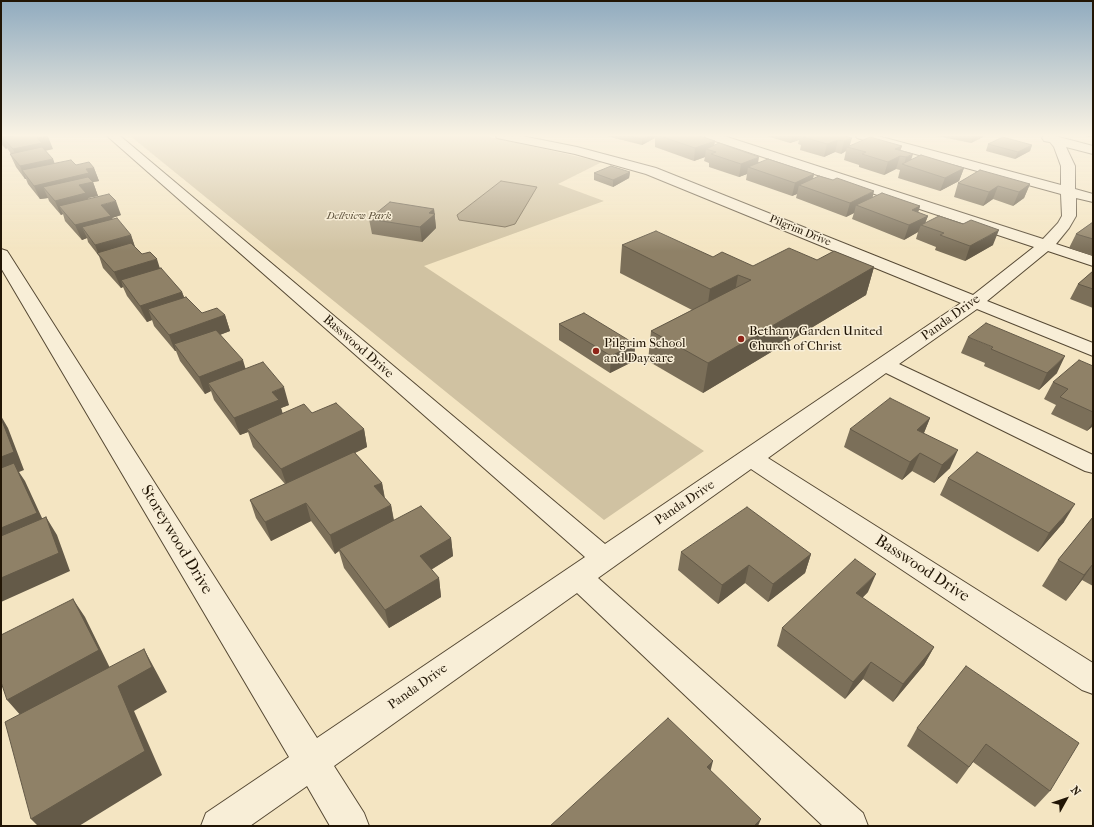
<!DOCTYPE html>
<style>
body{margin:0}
#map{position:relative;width:1094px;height:827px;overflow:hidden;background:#f4e5c2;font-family:"IM FELL French Canon",serif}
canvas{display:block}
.frame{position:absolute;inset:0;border:2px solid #211505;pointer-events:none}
.north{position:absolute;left:1046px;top:779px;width:40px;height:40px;-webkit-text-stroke:3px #f8eed7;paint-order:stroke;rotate:50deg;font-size:11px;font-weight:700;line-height:16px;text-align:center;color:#211505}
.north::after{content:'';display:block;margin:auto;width:14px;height:18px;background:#211505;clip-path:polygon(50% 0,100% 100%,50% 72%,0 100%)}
</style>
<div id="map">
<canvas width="1094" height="827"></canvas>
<div class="frame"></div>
<div class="north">N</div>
</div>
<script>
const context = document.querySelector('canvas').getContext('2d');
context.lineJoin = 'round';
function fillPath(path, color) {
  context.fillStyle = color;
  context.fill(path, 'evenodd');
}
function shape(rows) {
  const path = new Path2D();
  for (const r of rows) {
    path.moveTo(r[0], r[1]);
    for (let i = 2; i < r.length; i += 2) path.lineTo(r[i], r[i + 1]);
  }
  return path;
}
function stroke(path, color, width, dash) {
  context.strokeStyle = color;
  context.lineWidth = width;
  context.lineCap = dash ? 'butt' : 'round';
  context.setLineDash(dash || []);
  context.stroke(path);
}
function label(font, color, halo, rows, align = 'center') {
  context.font = font + ' "IM FELL French Canon",serif';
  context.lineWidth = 3;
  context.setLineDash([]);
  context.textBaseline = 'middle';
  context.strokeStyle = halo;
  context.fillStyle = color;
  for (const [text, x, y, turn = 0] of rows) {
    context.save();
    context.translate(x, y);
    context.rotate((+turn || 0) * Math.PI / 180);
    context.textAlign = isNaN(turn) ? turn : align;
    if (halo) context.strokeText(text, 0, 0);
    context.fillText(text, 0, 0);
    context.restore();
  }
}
fillPath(shape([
 [129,135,482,135,602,162,558,184,604,201,424,266,704,451,604,520]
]), '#d0c2a2');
const water = shape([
 [501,181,537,187,515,224,505,227,459,220,457,215,501,181]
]);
fillPath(water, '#ac9e82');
stroke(water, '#746750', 1);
const minor = shape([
 [106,135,119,135,605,544,961,303,646,174,575,154,497,138,495,135,517,135,577,147,656,168,973,295,1034,247,706,138,704,135,721,135,1043,239,1058,223,1062,216,1061,194,857,138,855,135,874,135,1061,185,1061,166,1054,147,1050,142,1044,141,1042,138,1044,135,1057,135,1059,137,1093,146,1093,154,1066,147,1075,166,1075,189,1093,194,1093,202,1076,198,1076,216,1069,228,1056,244,1093,256,1093,266,1048,251,987,301,1093,343,1093,356,977,309,899,364,1093,455,1093,473,1085,471,886,373,768,458,1093,663,1093,694,1082,690,751,469,598,578,863,813,868,826,823,826,577,593,334,766,364,813,369,826,330,826,307,786,250,826,201,826,206,813,289,757,1,268,1,249,7,251,9,254,317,738,585,557,106,135]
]);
stroke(minor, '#564934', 2);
fillPath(minor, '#f8eed7');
fillPath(shape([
 [1,135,53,149,45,150,53,159,54,163,94,168,99,181,93,182,98,196,88,198,89,199,121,215,112,218,113,219,131,235,135,247,142,254,160,268,182,292,184,297,202,313,225,315,230,331,220,335,245,369,289,405,281,408,282,413,312,413,364,429,367,447,355,453,382,483,385,498,391,505,394,520,451,538,453,556,431,570,439,578,441,597,389,628,344,568,339,551,335,554,311,521,271,541,256,518,250,500,285,484,253,447,248,432,240,435,214,400,211,391,205,394,180,361,176,351,175,351,154,326,152,320,147,322,127,296,123,287,121,288,103,268,99,256,88,242,87,238,82,240,65,221,63,214,61,215,49,201,48,198,40,199,28,184,26,179,25,179,16,167,10,154,11,154,7,148,6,149,1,144],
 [606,135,697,135,715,141,714,145,758,162,814,174,813,178,873,197,920,206,918,212,928,216,925,223,993,245,965,261,935,250,936,247,916,239,918,232,904,240,852,219,854,213,846,217,796,198,797,194,792,196,746,180,747,174,739,177,709,167,709,163,704,161,705,157,694,161,655,147,655,138,642,145,606,136],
 [763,135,842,135,850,146,902,146,900,151,911,160,964,168,959,181,940,191,898,178,900,170,896,169,884,175,859,167,859,165,844,160,846,151,841,154,835,152,824,157,800,150,801,145,798,144,799,140,790,143],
 [932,135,984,135,983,137,971,143],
 [1081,135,1093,135,1093,138],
 [988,144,1032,145,1030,151,1015,159,986,151],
 [630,172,629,178,613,187,594,180,594,173],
 [958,183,1030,184,1024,198,1013,206,993,199,983,206,954,197],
 [434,209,436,228,422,242,372,234,369,219],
 [1093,222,1093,256,1069,248,1076,234],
 [622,245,713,257,753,266,817,260,874,267,866,295,703,393,648,361,651,331,692,310,620,273],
 [1093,271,1093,308,1070,299,1078,284],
 [559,324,635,344,634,361,610,373,559,340],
 [968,337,1057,373,1039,390,984,366,985,363,961,353],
 [1093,366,1093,426,1087,431,1051,414,1056,405,1044,399,1053,382],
 [930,418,924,433,950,468,934,483,912,471,902,480,844,447,850,429],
 [948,478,1064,522,1038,552,940,495],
 [1093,517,1093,586,1082,580,1066,601,1042,586,1058,560],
 [681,552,811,554,805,573,768,602,745,583,718,604,678,570],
 [868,592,862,598,934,647,924,665,893,702,863,679,845,699,777,646,782,628],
 [966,666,1050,791,1035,807,973,762,957,784,907,746,917,728]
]), '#7b6f59');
fillPath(shape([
 [8,135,42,135,30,137,3,138,7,148,6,149,1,139,1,136],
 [651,135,656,135,655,138,642,145,642,139],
 [797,135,800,135,799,140,790,143,792,137],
 [974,135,984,135,983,137,971,143],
 [48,136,53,149,45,151,19,162,13,149,37,138],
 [852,138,849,148,847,147,846,151,841,154,844,141],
 [838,140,835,152,824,157,827,144],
 [715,141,713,151,706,149,705,157,694,161,695,148],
 [1032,145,1030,151,1015,159,1018,152],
 [902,146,898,156,900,156,896,169,884,175,888,162,895,149],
 [913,154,909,167,904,165,906,157],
 [759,157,757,170,748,167,747,174,739,177,741,164],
 [53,159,58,172,22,170,26,179,25,179,20,166],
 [94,168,99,181,93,182,98,196,88,198,92,207,59,206,63,214,61,215,55,201,43,187,48,198,40,199,34,186,86,169],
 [964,168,959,181,940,191,945,178],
 [630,172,629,178,613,187,613,180],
 [814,174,811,187,799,185,797,194,792,196,795,183],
 [1030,184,1024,198,1013,206,1019,192],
 [998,186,993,199,983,206,989,192],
 [874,191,871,205,856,205,854,213,846,217,850,203],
 [116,201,121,215,112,218,117,230,82,227,87,238,82,240,75,225,101,205],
 [920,206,916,220,912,210],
 [434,209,436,228,422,242,420,227,429,213],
 [928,216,924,226,921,225,918,232,904,240,909,225],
 [999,230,993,245,965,261,970,246],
 [131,235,136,250,99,255,95,245],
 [157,259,162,275,121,280,123,287,121,288,114,272],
 [874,267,866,295,703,393,708,363],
 [738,275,733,303,706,317,710,289],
 [182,292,188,308,148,309,152,320,147,322,140,306],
 [225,315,230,331,178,350,174,344,176,351,175,351,169,335],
 [635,344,634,361,610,373,611,356],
 [1065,356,1057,373,1039,390,1047,373],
 [243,360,248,377,208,383,211,391,205,394,199,377],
 [284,387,289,405,281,408,284,417,247,429,248,432,240,435,234,418,272,392],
 [1,416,8,428,24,470,19,472,25,481,48,531,1,552],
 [930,418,923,435,917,430],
 [1093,422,1093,426,1087,431],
 [364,429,367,447,287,486,281,469],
 [958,450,950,468,934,483,942,465],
 [920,453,912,471,902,480,910,462],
 [382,483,385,501,374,486],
 [306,503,311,521,271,541,265,522],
 [1075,504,1064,522,1038,552,1049,533],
 [391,505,394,523,339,549,339,551,335,554,330,535],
 [46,517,57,535,70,571,1,602,1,578],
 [451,538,453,556,422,575,420,556],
 [811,554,805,573,768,602,773,584],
 [1093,564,1082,580,1066,601,1084,575],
 [749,565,745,583,718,604,722,585],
 [876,574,868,592,848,612,856,593],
 [439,578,441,597,389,628,385,610],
 [73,599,85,617,110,668,22,717,7,700],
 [934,647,924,665,893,702,903,684],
 [144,649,158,675,167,692,134,711,162,775,79,826,38,826,31,819,118,686],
 [871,662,863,679,845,699,853,682],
 [713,761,707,785,707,767],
 [761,819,758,826,754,826]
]), '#645a48');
const building = shape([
 [19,135,47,135,48,136,37,138,42,143,13,149,3,138,19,135],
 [625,135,651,135,642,139,625,135],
 [657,135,697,135,715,141,695,148,657,135],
 [784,135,797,135,792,137,784,135],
 [809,135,842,135,852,138,844,141,838,140,827,144,803,137,809,135],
 [870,137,902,146,895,149,913,154,906,157,900,156,888,162,862,154,866,152,847,147,870,137],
 [1003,137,1032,145,1018,152,988,144,1003,137],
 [719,143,759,157,741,164,711,154,716,152,706,149,719,143],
 [42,147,53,159,20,166,10,154,42,147],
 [921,155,964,168,945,178,902,164,921,155],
 [768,159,814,174,795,183,748,167,768,159],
 [71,160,76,165,89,162,94,168,86,169,89,173,34,186,22,170,71,160],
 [611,166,630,172,613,180,594,173,611,166],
 [980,170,1030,184,1019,192,998,186,989,192,958,183,980,170],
 [819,176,833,180,837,178,874,191,850,203,799,185,819,176],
 [88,177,93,182,79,185,86,193,55,201,43,187,88,177],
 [882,193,920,206,912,210,928,216,909,225,856,205,882,193],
 [109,194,116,201,101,205,111,216,75,225,59,206,109,194],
 [390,202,434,209,429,213,435,214,420,227,369,219,390,202],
 [939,216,963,224,971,220,999,230,970,246,940,235,944,233,921,225,939,216],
 [117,218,131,235,95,245,82,227,117,218],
 [1093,222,1093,239,1076,234,1093,222],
 [656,231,713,257,722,252,753,266,789,248,817,260,834,251,874,267,708,363,651,331,751,280,738,275,710,289,622,245,656,231],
 [131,243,142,254,150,252,157,259,114,272,97,253,131,243],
 [161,268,182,292,140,306,121,280,161,268],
 [1093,271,1093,289,1078,284,1093,271],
 [186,297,202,313,217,308,225,315,169,335,148,309,186,297],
 [584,313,635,344,611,356,559,324,584,313],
 [986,323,1065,356,1047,373,991,349,993,347,968,337,986,323],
 [216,330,243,360,199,377,174,344,216,330],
 [1079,360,1093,366,1093,412,1060,397,1068,389,1053,382,1079,360],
 [263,362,284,387,272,392,279,400,234,418,208,383,263,362],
 [890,398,930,418,917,430,958,450,942,465,920,453,910,462,850,429,890,398],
 [336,403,364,429,281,469,247,429,304,404,312,413,336,403],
 [1,418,14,452,1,457,1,418],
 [354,452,382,483,374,486,391,505,330,535,306,503,265,522,250,500,354,452],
 [977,452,1075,504,1049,533,948,478,977,452],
 [14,463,37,513,1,528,1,468,14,463],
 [421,506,451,538,420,556,439,578,385,610,339,549,421,506],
 [747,507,811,554,773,584,749,565,722,585,681,552,747,507],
 [46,517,59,553,1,578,1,536,46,517],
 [1093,517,1093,564,1084,575,1058,560,1093,517],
 [855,559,876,574,856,593,934,647,903,684,871,662,853,682,782,628,855,559],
 [73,599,99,650,7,700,1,682,1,635,73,599],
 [144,649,152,667,118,686,145,751,31,819,5,722,144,649],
 [966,666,1079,743,1050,791,986,744,969,767,917,728,966,666],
 [668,718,713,761,707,767,761,819,754,826,550,826,668,718]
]);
fillPath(building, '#8f8167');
stroke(building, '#645a48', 1);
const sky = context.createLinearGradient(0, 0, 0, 251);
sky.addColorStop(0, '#90abbf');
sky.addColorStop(0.54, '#faf3e4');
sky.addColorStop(1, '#faf3e400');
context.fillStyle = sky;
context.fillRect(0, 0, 1094, 251);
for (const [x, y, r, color] of [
 [741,339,4,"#8f2418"],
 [596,351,4,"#8f2418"]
]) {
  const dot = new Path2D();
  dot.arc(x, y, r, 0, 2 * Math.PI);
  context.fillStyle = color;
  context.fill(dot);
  stroke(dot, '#f8eed7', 1.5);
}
label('italic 11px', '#5e523c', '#f8eed7', [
 ["Dellview Park",359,216]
]);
label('11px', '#211505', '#f8eed7', [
 ["Pilgrim Drive",800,231,22]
]);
label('13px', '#211505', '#f8eed7', [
 ["Panda Drive",951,318,-36],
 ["Basswood Drive",358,347,41],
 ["Panda Drive",685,503,-34],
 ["Panda Drive",418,687,-35]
]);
label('13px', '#211505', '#f8eed7', [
 ["Bethany Garden United",749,332],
 ["Church of Christ",749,347],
 ["Pilgrim School",604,344],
 ["and Daycare",604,359]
], 'left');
label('16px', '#211505', '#f8eed7', [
 ["Storeywood Drive",176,540,59],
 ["Basswood Drive",922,569,33]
]);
</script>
